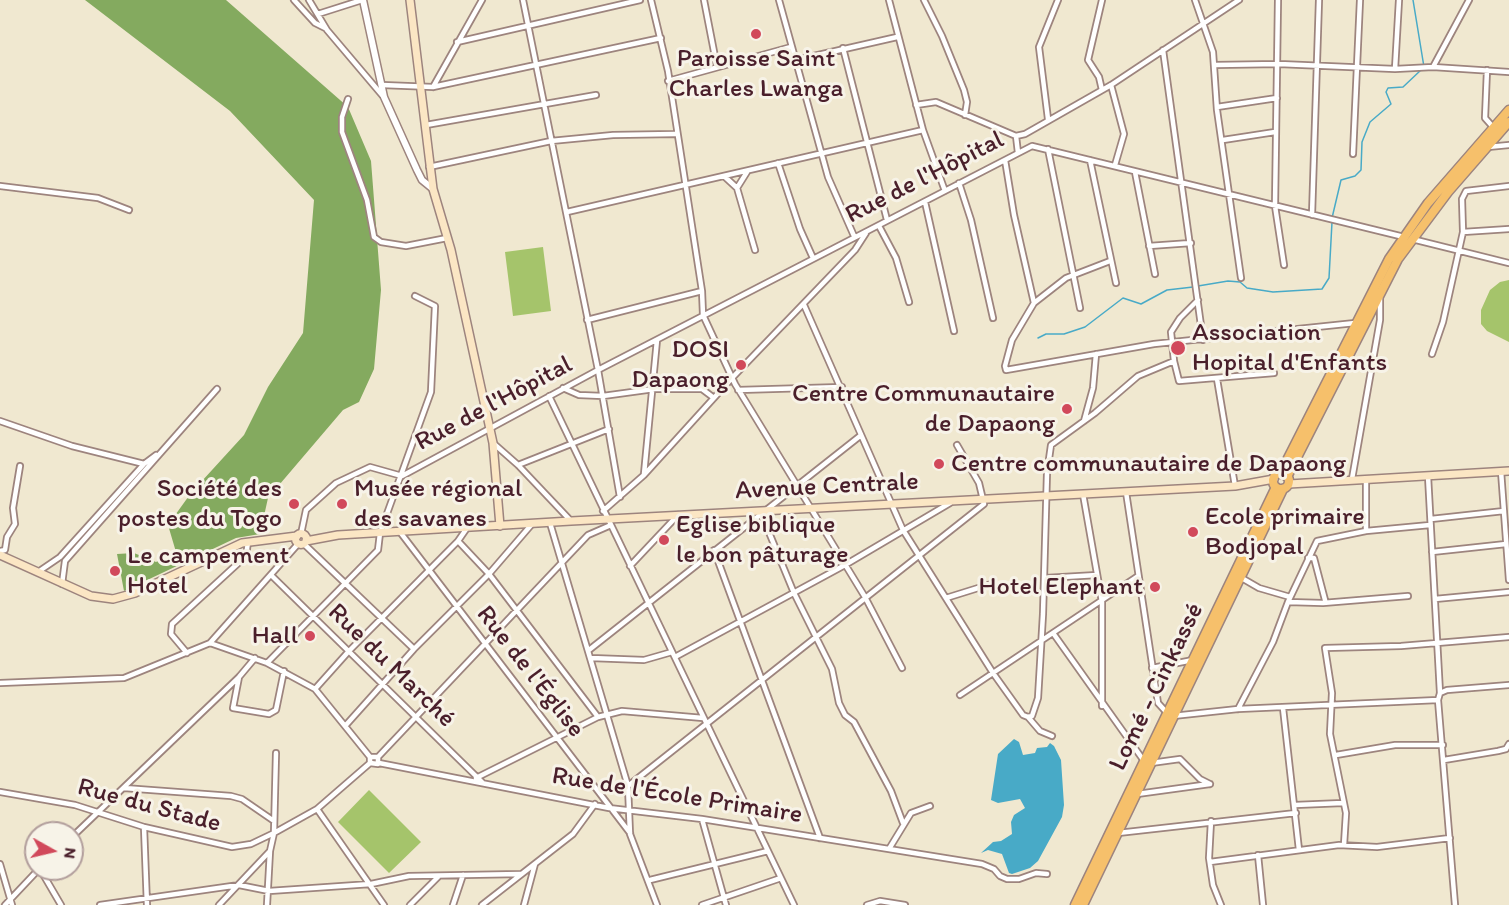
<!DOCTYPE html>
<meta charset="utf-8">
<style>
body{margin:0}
#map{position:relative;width:1509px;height:905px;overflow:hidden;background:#f0e8d0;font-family:Itim,sans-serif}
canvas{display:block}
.north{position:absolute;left:24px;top:821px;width:60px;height:60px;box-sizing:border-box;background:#f7f3e8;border:2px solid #b29e9c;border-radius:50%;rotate:98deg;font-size:16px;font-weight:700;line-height:24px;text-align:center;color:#4a1f2b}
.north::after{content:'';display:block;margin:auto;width:21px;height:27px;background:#d1495b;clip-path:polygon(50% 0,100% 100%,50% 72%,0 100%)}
</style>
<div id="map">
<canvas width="1509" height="905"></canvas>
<div class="north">N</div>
</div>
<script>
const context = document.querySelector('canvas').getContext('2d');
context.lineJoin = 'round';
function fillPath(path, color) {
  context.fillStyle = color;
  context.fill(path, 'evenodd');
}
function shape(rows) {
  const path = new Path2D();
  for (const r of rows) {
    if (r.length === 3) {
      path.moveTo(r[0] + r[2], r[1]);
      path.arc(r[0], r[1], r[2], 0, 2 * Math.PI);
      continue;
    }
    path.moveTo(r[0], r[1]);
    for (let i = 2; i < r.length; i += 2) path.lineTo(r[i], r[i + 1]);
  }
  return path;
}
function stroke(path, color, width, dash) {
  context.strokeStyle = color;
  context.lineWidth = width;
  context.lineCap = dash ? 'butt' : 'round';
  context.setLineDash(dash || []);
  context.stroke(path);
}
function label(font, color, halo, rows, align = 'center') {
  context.font = font + ' Itim,sans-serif';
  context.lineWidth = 6;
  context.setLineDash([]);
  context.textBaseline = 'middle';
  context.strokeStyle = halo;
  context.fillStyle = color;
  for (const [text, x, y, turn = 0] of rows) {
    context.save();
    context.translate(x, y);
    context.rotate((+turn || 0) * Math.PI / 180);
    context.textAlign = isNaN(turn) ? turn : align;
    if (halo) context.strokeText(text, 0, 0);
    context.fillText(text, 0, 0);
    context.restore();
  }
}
fillPath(shape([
 [543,247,551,311,513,316,505,252],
 [1509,280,1509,342,1487,331,1481,324,1481,310,1490,290,1500,282],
 [369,790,421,842,389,873,338,822]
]), '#a5c46b');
fillPath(shape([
 [85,0,226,0,348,107,371,161,381,290,374,369,359,402,343,410,268,498,260,534,236,538,124,591,117,554,134,553,156,562,176,552,168,525,191,493,244,435,268,387,303,333,314,200,230,111]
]), '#84aa5f');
fillPath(shape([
 [1014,739,1019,742,1023,755,1035,753,1037,748,1047,747,1050,743,1054,746,1061,760,1064,805,1062,817,1038,861,1030,868,1012,874,1009,873,1002,854,988,850,981,853,993,842,1001,841,1012,834,1011,822,1014,815,1025,808,1020,799,998,803,991,800,998,754]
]), '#48aac7');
stroke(shape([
 [1413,0,1424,67],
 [1332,218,1341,180,1355,176,1361,170,1362,142,1370,122,1391,104,1386,92,1388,88,1403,87,1421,70],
 [1198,286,1228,281,1240,282,1247,288,1273,292,1322,289,1329,278,1332,222],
 [1038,338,1046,334,1064,334,1085,327,1123,298,1141,304,1167,290,1193,287]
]), '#48aac7', 1.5);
const minor = shape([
 [294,0,315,23,325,28],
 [309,0,327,30,382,95],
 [523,0,598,370,620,497],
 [651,0,668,71,702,291,703,315,735,384,865,597,902,668],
 [704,0,717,67],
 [779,0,828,177,854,236],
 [889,0,923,130,945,191],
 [924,0,942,36,964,90,967,102,965,115],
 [1102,0,1088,60,1099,77,1102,90],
 [1195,0,1213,52,1217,110,1241,278],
 [1278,0,1275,206,1284,265],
 [318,14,362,0],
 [457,42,640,0],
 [843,48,887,220],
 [1163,50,1203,340],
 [796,60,897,37],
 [1215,65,1279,64,1395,69,1433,67,1509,72],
 [1433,67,1469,0],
 [1395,69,1399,0],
 [1487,70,1485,118,1493,127],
 [668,81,791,47],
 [382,85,433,87,661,38],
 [1111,85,1124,134,1115,165],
 [433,87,482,0],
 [348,99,342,117,342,132,367,200,374,237,381,242,406,246,447,238],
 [916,105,936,102,1016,136,1025,134,1111,85,1239,0],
 [1217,107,1277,98],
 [1048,119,1039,47,1058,0],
 [426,125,596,95],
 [1016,136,1018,153],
 [1223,140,1275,132],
 [1488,147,1509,145],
 [1048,149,1080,308],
 [1353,154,1360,0],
 [1005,160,1014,215,1034,303],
 [1090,160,1116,283],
 [778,163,800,229,813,258],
 [429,167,551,141,613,135,675,134],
 [1135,172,1155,274],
 [724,176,737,188,755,250],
 [959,183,971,220,993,318],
 [0,186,98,198,129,210],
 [737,188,747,172],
 [925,202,954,331],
 [567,212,923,130],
 [1312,215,1319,0],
 [879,226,896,258,909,302],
 [1463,232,1462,199,1466,191,1509,186],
 [1412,239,1509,263],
 [1149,246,1191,243],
 [1110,261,1066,278,1034,303,1012,340,1005,366,1006,370,1154,344,1355,323],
 [1198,300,1180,318,1171,332,1174,361,1179,381,1274,373],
 [804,305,903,530,993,673,1023,715,1028,717,1032,716,1038,698,1043,614,1047,473,1051,445,1095,413,1138,376,1174,361],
 [587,320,702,291],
 [1432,354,1443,322,1463,232,1509,229],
 [1217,379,1235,486],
 [563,388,579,395,603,396,654,389,702,389,714,398],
 [738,390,842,387],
 [549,396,794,905],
 [0,421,72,446,144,464],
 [1084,421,1093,388,1096,354],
 [493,443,518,465,571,521],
 [518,465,609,429],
 [1501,471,1509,580],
 [644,474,657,340],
 [402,476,598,370,1032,146,1404,237],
 [1428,476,1440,693,1438,700,1455,905],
 [1352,479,1380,320,1380,298],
 [1366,479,1366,531],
 [1126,492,1158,703,1168,714],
 [1083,494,1102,602,1102,706],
 [603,511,644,475,732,378,855,250,866,233],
 [761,513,794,593,832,669,839,703,845,715,854,722,891,791,903,823],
 [1431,519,1504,511],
 [550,523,628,786,630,834,657,905],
 [400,532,630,833],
 [301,534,306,510,336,483,370,467,402,476],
 [458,541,489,574,598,717],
 [304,544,414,649],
 [714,550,820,838],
 [0,551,5,550,7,537,15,524,13,508,20,466],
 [1432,552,1506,544],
 [1308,558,1314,558,1325,600],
 [630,566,678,515],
 [38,572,60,557,144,464,156,455],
 [272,576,482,782],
 [1240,577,1259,588,1290,597],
 [1045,578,1097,575],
 [62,584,65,561,217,389],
 [946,598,991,584],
 [1435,599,1509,592],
 [1288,602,1323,603,1408,596],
 [1053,633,1144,761],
 [210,643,267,663,315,689,370,757,370,763,378,764,378,757,370,757],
 [589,650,860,436],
 [187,653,171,634,172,624,246,556,248,542],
 [675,657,845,565,950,503],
 [591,658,644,660,672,652],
 [267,663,378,550,380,533,431,392,435,306,415,296],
 [1152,668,1193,660],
 [239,677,233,708,269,714,276,710,284,671],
 [0,683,124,678,210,643,298,544],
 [315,689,349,651,458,541,467,528],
 [1440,693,1447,690,1509,685],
 [960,695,1138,576],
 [1283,708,1299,850],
 [1238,709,1273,642,1288,602,1317,541,1366,531,1430,525],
 [1173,716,1238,709,1438,700],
 [1028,717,1040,731,1052,736],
 [346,725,414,649,489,574,532,524],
 [1336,755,1395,745,1443,745],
 [378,757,588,535,611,525],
 [1444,760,1498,751,1506,749,1509,744],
 [379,763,609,808,702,819,982,864,994,869,1000,876,1007,879,1019,879,1036,873,1047,874],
 [1151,763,1180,759,1200,779,1210,784],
 [476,778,598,717,622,711,703,718],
 [628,786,984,504,979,483,957,445],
 [124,788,231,796,242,799,274,821],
 [0,792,75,805,144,827,232,847,251,844,274,833,317,809,370,763],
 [1137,794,1210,784],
 [1295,805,1343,803],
 [317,809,384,905],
 [702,819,726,905],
 [1211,821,1209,858,1213,885,1221,905],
 [144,827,147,905],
 [1118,833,1296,813],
 [72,837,239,677,255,658],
 [1344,845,1346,813,1330,734,1332,693,1325,648,1401,646,1509,637],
 [889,849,911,813,930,806],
 [1258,855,1263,905],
 [1210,862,1339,845,1377,847,1450,838],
 [0,864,12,905],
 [40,869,61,905],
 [650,880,768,851],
 [5,905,39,869],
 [100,905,239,885,269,891,371,884,409,876,521,874],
 [219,905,270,851,274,833,276,753],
 [267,905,270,851],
 [410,905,439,876],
 [453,905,463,875],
 [482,905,573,834,595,804],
 [524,905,535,864],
 [702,905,781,878],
 [867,905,880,901,905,905]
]);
const tertiary = shape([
 [363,0,384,97,417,170,422,180,433,189]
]);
const secondary = shape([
 [410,0,433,189,451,250,493,443,500,526],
 [1289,484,1509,471],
 [301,539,5.5],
 [306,541,338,535,571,521,1235,486,1274,479],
 [0,555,91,596,113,599,135,593,242,543,297,536]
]);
const trunk = shape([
 [1281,481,8],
 [1280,474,1389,259,1428,203,1509,110],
 [1287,477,1398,259,1448,192,1509,122],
 [1075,905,1276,487],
 [1083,905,1283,489]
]);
stroke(minor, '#9d847e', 8);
stroke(tertiary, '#9d847e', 9);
stroke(secondary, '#9d847e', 10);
stroke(trunk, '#9d847e', 11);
stroke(minor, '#fff', 4.5);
stroke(tertiary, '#fff', 6);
stroke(secondary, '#fbe6c4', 7);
stroke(trunk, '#f6c06b', 8);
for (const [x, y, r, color] of [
 [756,34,6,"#d1495b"],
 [1178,348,8,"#d1495b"],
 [741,365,6,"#d1495b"],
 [1067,409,6,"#d1495b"],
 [939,464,6,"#d1495b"],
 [294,504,6,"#d1495b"],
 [342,504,6,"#d1495b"],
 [1193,532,6,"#d1495b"],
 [664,540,6,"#d1495b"],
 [115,571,6,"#d1495b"],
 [1155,587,6,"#d1495b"],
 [310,636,6,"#d1495b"]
]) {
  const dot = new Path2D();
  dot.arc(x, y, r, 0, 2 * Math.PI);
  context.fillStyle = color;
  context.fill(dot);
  stroke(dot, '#f7f3e8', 2);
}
label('26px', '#4a1f2b', '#f7f3e8', [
 ["Paroisse Saint",756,59,"center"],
 ["Charles Lwanga",756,89,"center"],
 ["Association",1192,333],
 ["Hopital d'Enfants",1192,363],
 ["DOSI",729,350,"right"],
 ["Dapaong",729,380,"right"],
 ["Centre Communautaire",1055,394,"right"],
 ["de Dapaong",1055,424,"right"],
 ["Centre communautaire de Dapaong",951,464],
 ["Société des",282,489,"right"],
 ["postes du Togo",282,519,"right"],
 ["Musée régional",354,489],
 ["des savanes",354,519],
 ["Ecole primaire",1205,517],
 ["Bodjopal",1205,547],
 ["Eglise biblique",676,525],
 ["le bon pâturage",676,555],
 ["Le campement",127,556],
 ["Hotel",127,586],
 ["Hotel Elephant",1143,587,"right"],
 ["Hall",298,636,"right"]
], 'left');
label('26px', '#4a1f2b', '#f7f3e8', [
 ["Rue de l'Hôpital",925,178,-27],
 ["Rue de l'Hôpital",494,404,-28],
 ["Avenue Centrale",827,487,-3],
 ["Rue du Marché",391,666,44],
 ["Rue de l'Église",530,672,52],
 ["Lomé - Cinkassé",1157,687,-64],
 ["Rue de l'École Primaire",677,796,9],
 ["Rue du Stade",149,806,15]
]);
</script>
